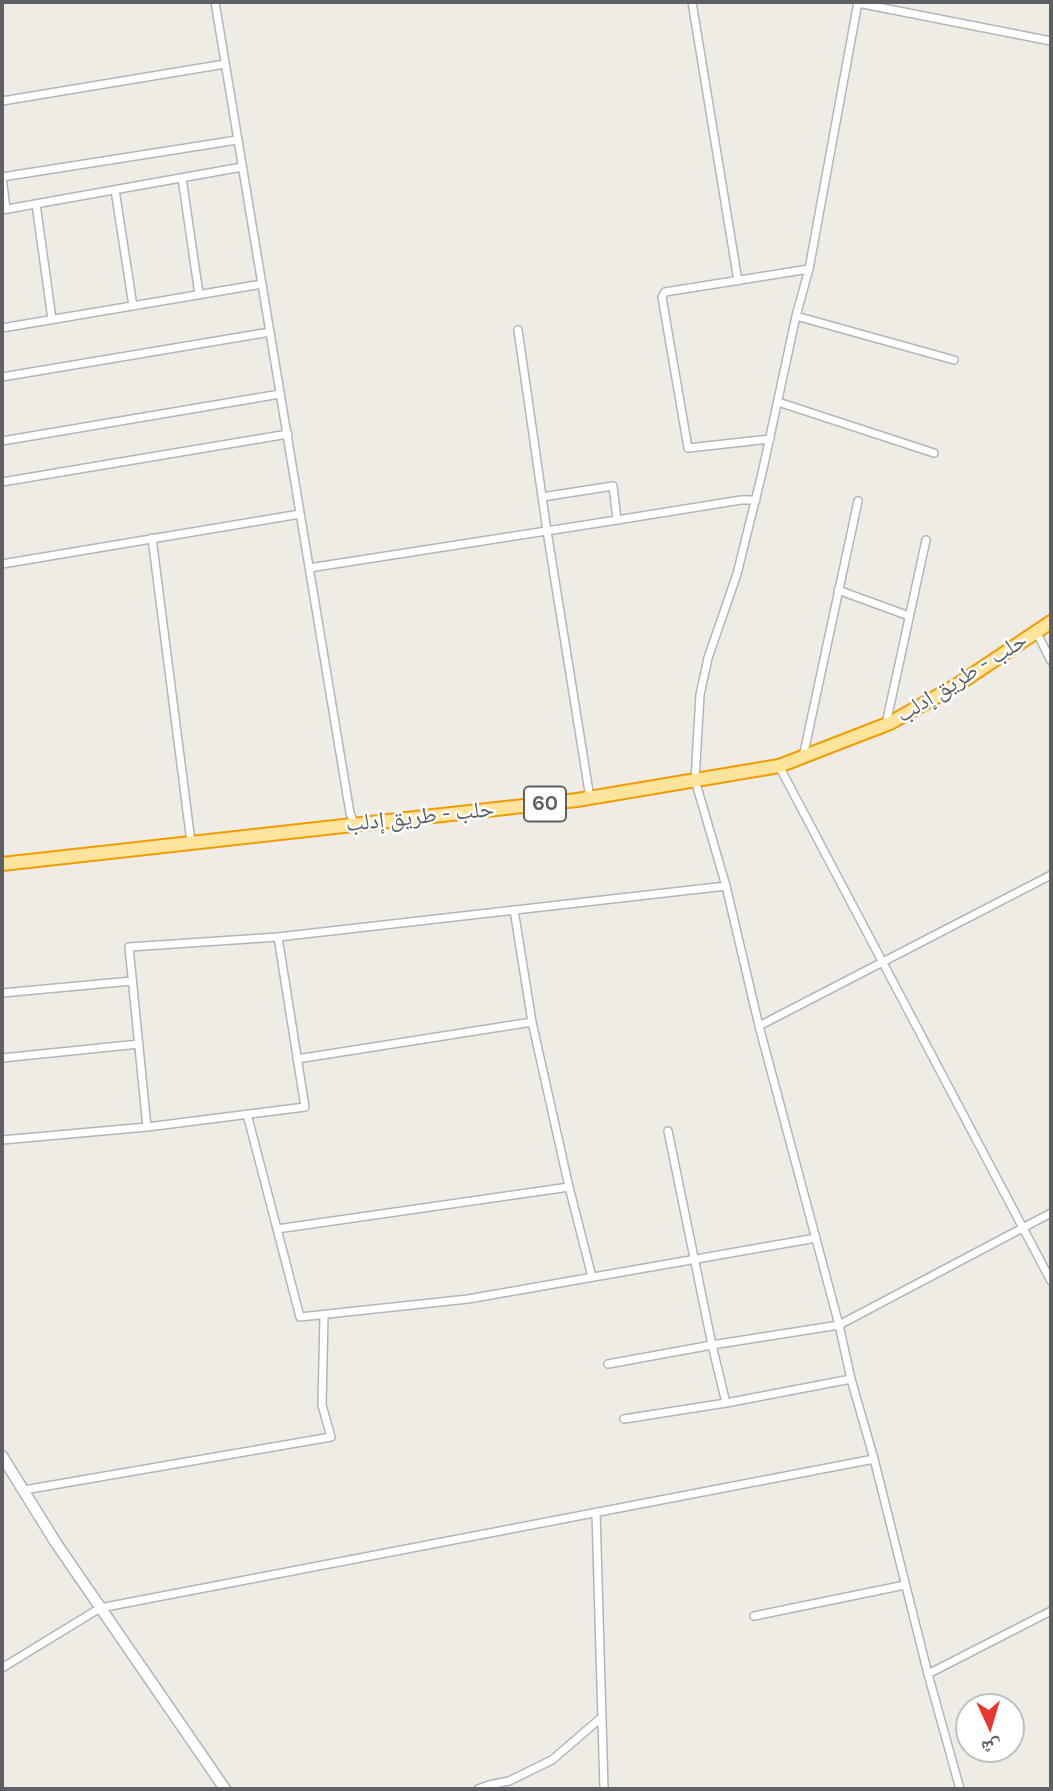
<!DOCTYPE html>
<meta charset="utf-8">
<style>
body{margin:0}
#map{position:relative;width:1053px;height:1791px;overflow:hidden;background:#efece5;font-family:Karla,"Noto Naskh Arabic",sans-serif}
canvas{display:block}
.frame{position:absolute;inset:0;border:4px solid #5d6165;pointer-events:none}
.north{position:absolute;left:955px;top:1693px;width:70px;height:70px;box-sizing:border-box;background:#fff;border:2px solid #bec0c1;border-radius:50%;rotate:176deg;font-size:19px;font-weight:700;line-height:28px;text-align:center;color:#5d6165}
.north::after{content:'';display:block;margin:auto;width:24px;height:32px;background:#e93731;clip-path:polygon(50% 0,100% 100%,50% 72%,0 100%)}
</style>
<div id="map">
<canvas width="1053" height="1791"></canvas>
<div class="frame"></div>
<div class="north">ش</div>
</div>
<script>
const context = document.querySelector('canvas').getContext('2d');
context.lineJoin = 'round';
function shape(rows) {
  const path = new Path2D();
  for (const r of rows) {
    path.moveTo(r[0], r[1]);
    for (let i = 2; i < r.length; i += 2) path.lineTo(r[i], r[i + 1]);
  }
  return path;
}
function stroke(path, color, width, dash) {
  context.strokeStyle = color;
  context.lineWidth = width;
  context.lineCap = dash ? 'butt' : 'round';
  context.setLineDash(dash || []);
  context.stroke(path);
}
function label(font, color, halo, rows, align = 'center') {
  context.font = font + ' Karla,"Noto Naskh Arabic",sans-serif';
  context.lineWidth = 5;
  context.setLineDash([]);
  context.textBaseline = 'middle';
  context.strokeStyle = halo;
  context.fillStyle = color;
  for (const [text, x, y, turn = 0] of rows) {
    context.save();
    context.translate(x, y);
    context.rotate((+turn || 0) * Math.PI / 180);
    context.textAlign = isNaN(turn) ? turn : align;
    if (halo) context.strokeText(text, 0, 0);
    context.fillText(text, 0, 0);
    context.restore();
  }
}
const minor = shape([
 [215,2,350,813,354,824],
 [692,2,738,281],
 [858,2,809,269,796,316,763,469,737,574,708,658,700,695,695,780,726,886,759,1026,839,1325,851,1379,874,1459,928,1674,960,1789],
 [858,3,1051,41],
 [2,101,225,64],
 [2,177,237,140],
 [2,177,6,209],
 [182,178,199,294],
 [115,190,133,306],
 [36,204,52,319],
 [2,210,242,167],
 [796,316,954,360],
 [2,328,262,284],
 [518,330,547,531,590,798],
 [2,377,270,332],
 [778,402,934,453],
 [770,439,688,448,662,297,665,292,809,269],
 [2,441,280,394],
 [2,482,288,434],
 [542,497,613,486,617,520,741,500,756,500],
 [152,538,191,842],
 [2,564,300,514],
 [309,568,617,520],
 [838,590,909,616],
 [1036,631,1051,661],
 [886,724,926,540],
 [803,757,858,501],
 [779,766,1051,1281],
 [2,993,132,981],
 [759,1026,1051,875],
 [2,1058,139,1044],
 [297,1059,532,1022],
 [247,1114,300,1317,468,1299,816,1238],
 [147,1127,129,947,278,937,726,886],
 [668,1131,712,1345,726,1403],
 [2,1140,147,1127,305,1107,278,937],
 [569,1187,592,1277],
 [277,1229,569,1187,532,1022,514,910],
 [608,1364,712,1345,839,1325,1051,1213],
 [624,1419,726,1403,851,1379],
 [24,1490,331,1437,322,1405,324,1315],
 [596,1512,604,1789],
 [754,1616,905,1585],
 [2,1668,100,1608,874,1459],
 [928,1674,1051,1611],
 [478,1789,489,1785,509,1781,552,1760,602,1717]
]);
const tertiary = shape([
 [2,1456,56,1543,225,1789]
]);
const trunk = shape([
 [2,864,577,800,779,766,890,723,957,685,1051,622]
]);
stroke(minor, '#b2b6ba', 10);
stroke(tertiary, '#b2b6ba', 13);
stroke(trunk, '#f39c01', 16);
stroke(minor, '#fff', 7);
stroke(tertiary, '#fff', 10);
stroke(trunk, '#fee49c', 12);
for (const [x, y, w] of [
 [545,804,42]
]) {
  const box = new Path2D();
  box.roundRect(x - w / 2, y - 17.5, w, 35, 5);
  context.fillStyle = '#fff';
  context.fill(box);
  stroke(box, '#5d6165', 2);
}
label('bold 21px', '#5d6165', null, [
 ["60",545,804]
]);
label('23px', '#5d6165', '#fff', [
 ["حلب - طريق إدلب",962,678,-32],
 ["حلب - طريق إدلب",420,817,-6]
]);
</script>
